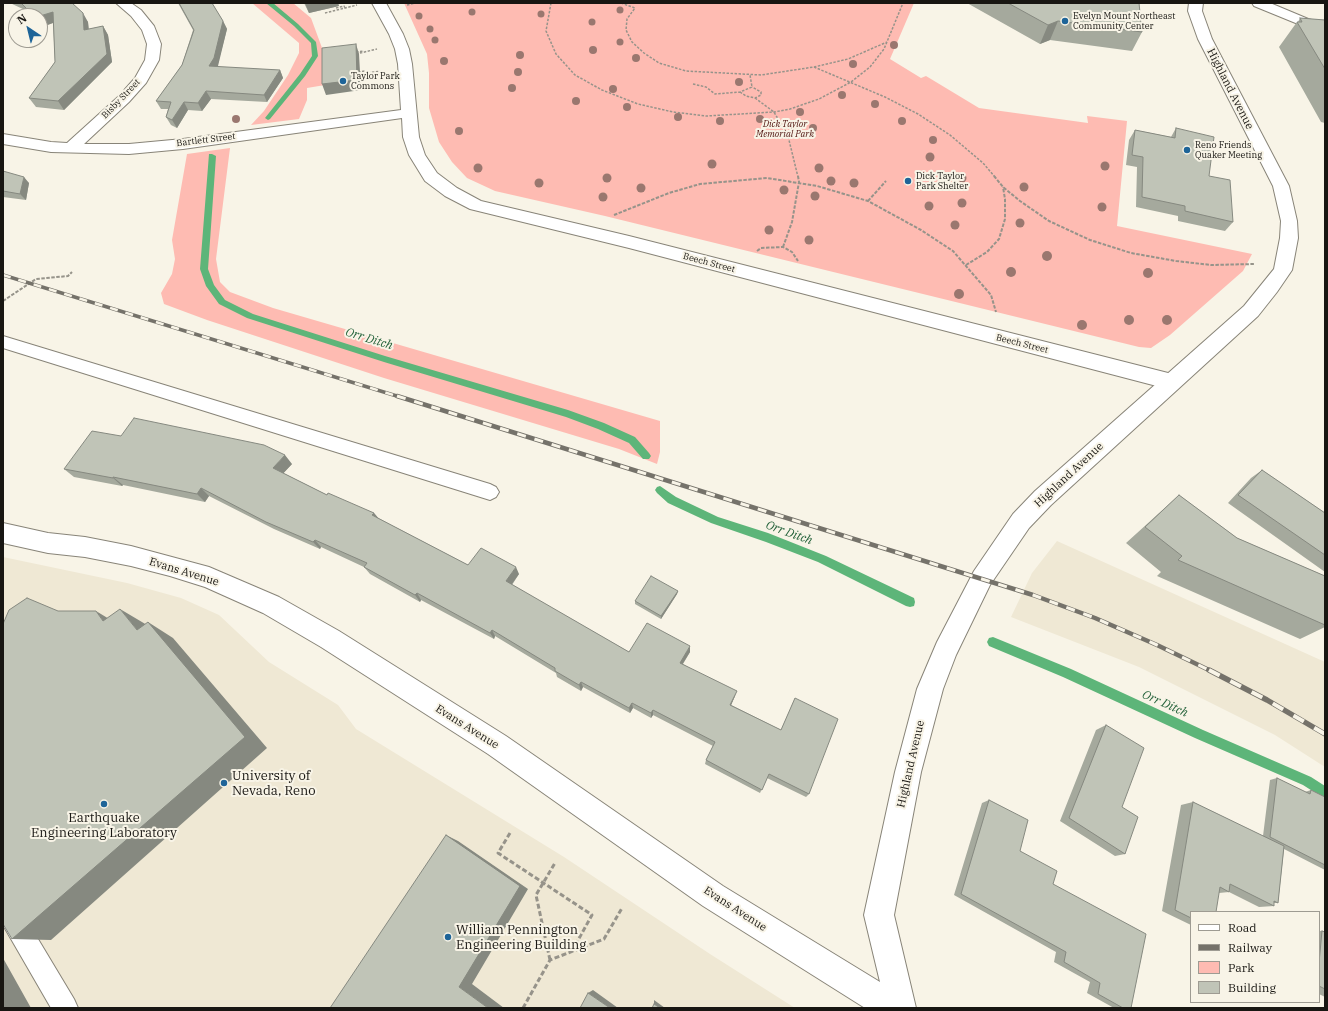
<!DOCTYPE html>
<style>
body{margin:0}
#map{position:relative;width:1328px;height:1011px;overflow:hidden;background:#f8f4e7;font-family:"IBM Plex Serif",serif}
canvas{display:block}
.frame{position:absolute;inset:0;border:4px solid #181612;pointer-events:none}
.legend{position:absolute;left:1190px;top:911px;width:130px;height:92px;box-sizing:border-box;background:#f8f4e7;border:1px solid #9e9b92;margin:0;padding:5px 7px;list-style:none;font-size:12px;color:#181612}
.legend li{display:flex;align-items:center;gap:8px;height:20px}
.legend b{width:20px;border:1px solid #9e9b92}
.north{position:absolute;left:8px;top:8px;width:40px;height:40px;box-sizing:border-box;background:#f8f4e7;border:1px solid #9e9b92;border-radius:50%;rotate:325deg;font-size:11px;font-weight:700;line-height:16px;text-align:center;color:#181612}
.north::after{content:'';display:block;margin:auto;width:14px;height:18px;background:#1e6498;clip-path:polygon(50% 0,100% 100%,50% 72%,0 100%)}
</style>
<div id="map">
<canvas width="1328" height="1011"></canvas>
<div class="frame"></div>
<ul class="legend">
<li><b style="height:5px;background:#fff"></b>Road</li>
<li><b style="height:5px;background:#75726a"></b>Railway</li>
<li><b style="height:11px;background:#febbb2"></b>Park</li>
<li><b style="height:11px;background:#c0c4b7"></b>Building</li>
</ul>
<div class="north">N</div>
</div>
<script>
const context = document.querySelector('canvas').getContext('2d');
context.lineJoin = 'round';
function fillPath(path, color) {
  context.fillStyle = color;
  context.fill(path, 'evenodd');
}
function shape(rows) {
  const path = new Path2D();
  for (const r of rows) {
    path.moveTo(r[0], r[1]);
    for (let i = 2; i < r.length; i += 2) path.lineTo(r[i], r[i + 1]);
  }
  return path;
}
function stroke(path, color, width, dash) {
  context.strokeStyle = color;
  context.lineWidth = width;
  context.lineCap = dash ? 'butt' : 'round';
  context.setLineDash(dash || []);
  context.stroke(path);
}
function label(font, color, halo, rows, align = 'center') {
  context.font = font + ' "IBM Plex Serif",serif';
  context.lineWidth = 4;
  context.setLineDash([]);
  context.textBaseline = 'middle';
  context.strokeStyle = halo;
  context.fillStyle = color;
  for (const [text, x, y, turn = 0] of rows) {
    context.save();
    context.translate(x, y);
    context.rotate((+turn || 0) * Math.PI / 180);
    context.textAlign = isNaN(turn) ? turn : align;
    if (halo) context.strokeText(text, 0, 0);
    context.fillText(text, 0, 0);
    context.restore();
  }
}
fillPath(shape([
 [1057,541,1325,662,1325,767,1275,735,1139,667,1011,617,1032,573],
 [3,557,127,583,181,598,219,615,269,662,338,705,356,729,564,857,710,954,795,1008,3,1008]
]), '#efe8d4');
fillPath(shape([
 [252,3,293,3,311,18,325,56,325,85,307,88,307,100,299,119,251,125,264,111,288,75,299,53,299,43],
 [404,3,914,3,890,59,921,78,926,76,979,108,1088,123,1087,116,1127,121,1117,226,1252,254,1243,271,1170,335,1151,348,1139,347,605,216,495,191,467,178,452,162,439,142,429,108,429,73,427,54],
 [230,148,216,259,220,282,230,292,273,308,660,421,660,452,657,464,619,449,384,378,207,320,164,304,161,293,172,274,175,259,172,240,187,154]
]), '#febbb2');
fillPath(shape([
 [266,3,273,3,298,24,316,42,318,56,305,76,270,119,268,120,265,118,300,74,312,56,311,43,294,26,266,3],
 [209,154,212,154,216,156,208,269,214,285,225,300,253,314,385,356,568,410,604,423,635,437,649,453,651,456,649,459,643,459,629,443,598,429,566,417,384,362,247,318,219,304,206,286,200,269,209,154],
 [660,486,676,497,718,517,768,533,826,556,914,598,915,602,914,606,910,607,906,606,818,562,766,542,711,523,668,503,657,493,655,490,657,487,660,486],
 [993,637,1071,669,1203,730,1311,777,1325,786,1325,799,1303,785,1195,738,1063,677,989,646,987,642,989,638,993,637]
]), '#5db579');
const lane = shape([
 [3,336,490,484,496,487,499,492,496,497,490,500,3,348,3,336],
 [3,890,11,894,74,999,78,1008,51,1008,3,925,3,890]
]);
const street = shape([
 [116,3,131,3,141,10,154,26,161,44,159,60,146,83,129,102,84,144,129,144,183,139,401,110,398,64,395,49,389,34,372,3,386,3,403,34,409,49,412,64,419,137,425,155,437,173,457,188,481,201,629,236,1172,374,1179,377,1182,382,1179,387,1172,390,629,248,470,209,445,196,425,181,409,155,403,137,402,118,183,149,129,154,51,152,3,144,3,134,51,142,67,143,119,96,135,78,145,60,147,44,142,30,131,16,116,3]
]);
const secondary = shape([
 [1189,3,1203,3,1202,11,1212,39,1289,186,1297,221,1298,238,1292,270,1277,292,1258,316,1051,505,1029,528,990,585,956,655,943,689,921,772,894,915,916,1008,865,1008,703,906,488,754,321,647,263,613,205,587,170,576,131,566,85,557,48,553,3,543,3,523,48,533,85,537,131,546,209,567,279,597,339,631,506,736,723,886,880,982,864,915,895,772,917,689,937,642,974,571,1013,514,1035,491,1244,306,1274,269,1280,238,1281,221,1273,186,1198,39,1188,11,1189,3],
 [1252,3,1270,3,1325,26,1325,35,1254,6,1252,3]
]);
stroke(lane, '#888478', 2);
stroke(street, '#888478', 2);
stroke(secondary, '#888478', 2);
stroke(shape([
 [450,3,465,3],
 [551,3,546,31,556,54,575,75,602,90,638,104,673,112,706,116,774,112,790,109,819,99,851,82,870,67,884,49,903,3],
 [621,3,635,8,627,19,626,30,632,42,644,53,659,63,686,71,761,75,814,67,848,59,887,42],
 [407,5,416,3],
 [336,8,344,6,345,8],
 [325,13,357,5],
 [356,52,364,51],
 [356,54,377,49],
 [814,67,885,97,918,114,950,135,983,163,995,177],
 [358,72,365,71,366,73],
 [360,74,381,71],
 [693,84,706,87,715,94,740,92,752,87,750,75],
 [740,92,746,96,755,98,761,95,761,92,752,87],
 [755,98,774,112,788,136,798,177]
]), '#96938a', 1.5, [2.5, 1.5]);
stroke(shape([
 [994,176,1003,187,1020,201,1049,221,1090,240,1131,253,1176,261,1211,265,1255,264],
 [868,201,886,181],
 [614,215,669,193,700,184,767,178,817,186,868,201,921,230,953,251,991,295,996,312],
 [783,247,792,222,799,182,798,176],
 [757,251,761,248,783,247,792,252,798,261],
 [966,265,987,252,999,239,1005,219,1005,199,1003,187],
 [3,301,36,279,68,276,72,272]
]), '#96938a', 2, [3.5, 1.5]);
stroke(shape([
 [510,833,498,853,592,915,572,951],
 [550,960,536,895,555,863],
 [523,1008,550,960,604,939,622,908]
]), '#96938a', 3, [5, 2.5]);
fillPath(lane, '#fff');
fillPath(street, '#fff');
fillPath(secondary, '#fff');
const railFar2 = shape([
 [3,275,400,397]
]);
const railFar1 = shape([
 [397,396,1033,595,1095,618,1157,645,1211,671]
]);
const rail = shape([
 [1209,670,1267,700,1325,734]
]);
stroke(railFar2, '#75726a', 3.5);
stroke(railFar1, '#75726a', 4.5);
stroke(rail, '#75726a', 5.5);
stroke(railFar2, '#f8f4e7', 2.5, [8]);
stroke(railFar1, '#f8f4e7', 3, [9]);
stroke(rail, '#f8f4e7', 4, [12]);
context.fillStyle = '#9a776f';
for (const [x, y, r] of [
 [620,10,3.5],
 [472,12,3.5],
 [541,14,3.5],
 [419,16,3.5],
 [592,22,3.5],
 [430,29,3.5],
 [435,40,3.5],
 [620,42,3.5],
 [894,45,4],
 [593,50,4],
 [520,55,4],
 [636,58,4],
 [444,61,4],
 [853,64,4],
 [518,72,4],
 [739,82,4],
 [512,88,4],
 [613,89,4],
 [842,95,4],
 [576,101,4],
 [875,104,4],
 [627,107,4],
 [800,112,4],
 [678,117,4],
 [236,119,4],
 [760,119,4],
 [720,121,4],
 [902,121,4],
 [813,128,4],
 [459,131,4],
 [933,140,4],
 [930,157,4.5],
 [712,164,4.5],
 [1105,166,4.5],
 [478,168,4.5],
 [819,168,4.5],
 [607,178,4.5],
 [962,178,4.5],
 [831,181,4.5],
 [539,183,4.5],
 [854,183,4.5],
 [1024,187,4.5],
 [641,188,4.5],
 [784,190,4.5],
 [815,196,4.5],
 [603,197,4.5],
 [962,203,4.5],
 [929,206,4.5],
 [1102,207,4.5],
 [1020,223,4.5],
 [955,225,4.5],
 [769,230,4.5],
 [809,240,4.5],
 [1047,256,5],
 [1011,272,5],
 [1148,273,5],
 [959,294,5],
 [1129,320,5],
 [1167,320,5],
 [1082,325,5]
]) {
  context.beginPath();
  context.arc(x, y, r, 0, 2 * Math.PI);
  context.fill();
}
fillPath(shape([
 [10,3,72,3,88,22,89,29,103,26,108,35,112,62,64,110,36,107,29,98,55,62,53,23,42,27,40,25,40,16,31,16,25,10],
 [178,3,212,3,223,21,227,29,217,67,280,70,283,78,267,102,211,99,202,111,188,110,177,128,171,125,166,117,168,109,161,109,156,101,182,65,193,30],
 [304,3,338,3,339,6,309,13],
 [967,3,1139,3,1142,32,1132,51,1050,40,1040,44],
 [1300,18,1325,20,1325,123,1321,122,1279,47,1297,22,1298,22],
 [1176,128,1209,176,1233,222,1225,231,1178,221,1178,216,1136,207,1137,167,1126,165,1129,140,1135,130,1171,137],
 [3,171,29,183,26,200,3,197],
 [121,436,292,464,283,473,327,495,374,513,378,518,468,565,519,574,512,585,629,652,690,652,683,664,735,696,731,705,781,730,795,698,809,794,806,797,767,778,760,793,705,764,706,760,713,746,653,715,651,718,633,708,630,713,583,687,581,691,557,677,556,673,495,636,494,639,421,600,420,602,370,574,364,567,321,547,320,549,274,529,209,496,205,502,123,485,122,486,74,477,64,469],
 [1262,470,1325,513,1325,572,1228,503,1251,478],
 [1179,495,1237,538,1325,576,1325,627,1300,639,1157,576,1161,572,1126,543],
 [678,591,677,594,661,619,635,604,635,601],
 [1106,725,1125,854,1115,856,1060,821,1096,730],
 [1277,778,1305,792,1311,790,1325,797,1325,870,1284,849,1278,903,1274,903,1274,906,1259,907,1229,892,1219,893,1191,912,1191,925,1162,911,1181,805,1193,802,1263,836,1270,780],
 [989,800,1020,851,1053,884,1131,1008,1114,1008,1087,993,1090,982,1054,962,1056,952,954,895,982,803],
 [1319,931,1322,931,1325,932,1325,997,1319,994]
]), '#a5a99d');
fillPath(shape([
 [305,3,338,3,339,6,309,13],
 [53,12,58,21,42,27,40,24,40,16],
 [83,13,88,22,89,39,84,30],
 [223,21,227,29,218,66,213,74,209,66],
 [1058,21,1050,40,1040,44,1048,25],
 [103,26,108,35,112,62,64,110,58,101],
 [356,44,359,54,361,90,326,95,322,84],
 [280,70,283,78,267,102,264,95],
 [206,91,211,99,202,111,198,103],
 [184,102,188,110,177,128,172,120],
 [24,177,29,183,26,200,20,194],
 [285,455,292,464,280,477,273,468],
 [113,477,123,485,122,486,113,478],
 [201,488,209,496,205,502,197,494],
 [374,513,380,520,372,515],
 [315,540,321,547,320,549,313,542],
 [516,567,519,574,509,588,506,581],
 [678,591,677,594,661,619,661,616],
 [417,593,421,600,420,602,415,595],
 [120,609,147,625,137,630],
 [96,611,124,628,103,621],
 [148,622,173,638,267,748,51,940,12,939],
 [492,630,495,636,494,639,490,633],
 [690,646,690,652,680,668,680,663],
 [581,682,583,687,581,691,579,685],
 [737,691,735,696,729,710,730,705],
 [632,703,633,708,630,713,629,708],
 [653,710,653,715,651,718,651,713],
 [446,835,458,841,528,889,472,984,504,1008,488,1008,459,987],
 [3,958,31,1008,3,1008],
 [593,990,618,1008,610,1008,588,993],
 [654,1000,665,1008,660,1008,654,1004]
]), '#868980');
const building = shape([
 [21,3,72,3,83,13,84,30,103,26,107,54,58,101,29,98,55,62,53,12,40,16,34,16,21,3],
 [179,3,212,3,223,21,214,58,209,66,280,70,264,95,206,91,198,103,184,102,172,120,166,117,171,102,156,101,182,65,194,30,179,3],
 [1008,3,1139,3,1142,32,1058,21,1048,25,1008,3],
 [1300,18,1325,20,1325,69,1297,22,1302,22,1300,18],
 [356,44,357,80,322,84,322,48,356,44],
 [1176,128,1214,137,1209,176,1230,180,1233,222,1185,211,1185,206,1142,197,1143,157,1132,155,1135,130,1175,138,1176,128],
 [3,171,24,177,20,194,3,191,3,171],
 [134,418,264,445,285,455,273,468,327,495,328,493,374,513,372,515,468,565,481,548,516,567,506,581,629,652,647,623,690,646,680,663,737,691,730,705,781,730,795,698,838,719,809,794,769,774,762,790,706,760,715,742,653,710,651,713,632,703,629,708,581,682,579,685,555,671,555,668,492,630,490,633,417,593,415,595,364,567,367,563,315,540,313,542,266,522,201,488,197,494,113,477,113,478,64,469,92,431,121,436,134,418],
 [1262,470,1325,513,1325,555,1238,495,1262,470],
 [1179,495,1237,538,1325,576,1325,625,1178,560,1182,556,1145,527,1179,495],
 [651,576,678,591,661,616,635,601,651,576],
 [27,598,58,611,96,611,103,621,120,609,137,630,148,622,245,737,12,939,3,924,3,624,9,610,27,598],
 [1106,725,1144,748,1122,807,1138,817,1125,854,1069,818,1106,725],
 [1277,778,1310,794,1311,790,1325,797,1325,865,1270,837,1277,778],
 [989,800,1028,820,1020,851,1057,871,1053,884,1146,934,1131,1008,1123,1008,1098,994,1100,983,1064,962,1066,952,961,894,989,800],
 [1193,802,1284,846,1278,903,1274,901,1274,906,1230,884,1229,892,1220,887,1216,912,1191,912,1191,918,1175,910,1193,802],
 [446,835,520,886,459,987,488,1008,330,1008,446,835],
 [1322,931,1325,932,1325,989,1319,986,1319,963,1322,931],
 [588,993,610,1008,580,1008,588,993],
 [654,1004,660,1008,652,1008,654,1004]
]);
fillPath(building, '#c0c4b7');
stroke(building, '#868980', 1);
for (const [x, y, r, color] of [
 [1065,21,4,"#1e6498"],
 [343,81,4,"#1e6498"],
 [1187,150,4,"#1e6498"],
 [908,181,4,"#1e6498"],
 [224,783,4,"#1e6498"],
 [104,804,4,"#1e6498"],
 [448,937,4,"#1e6498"]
]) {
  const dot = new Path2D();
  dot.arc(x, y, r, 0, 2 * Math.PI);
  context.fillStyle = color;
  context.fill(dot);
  stroke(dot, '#f8f4e7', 1.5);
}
label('9px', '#181612', '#f8f4e7', [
 ["Evelyn Mount Northeast",1073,16],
 ["Community Center",1073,26],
 ["Taylor Park",351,76],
 ["Commons",351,86],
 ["Reno Friends",1195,145],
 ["Quaker Meeting",1195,155],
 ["Dick Taylor",916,176],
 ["Park Shelter",916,186]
], 'left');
label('9px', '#181612', '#f8f4e7', [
 ["Bisby Street",121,99,-46],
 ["Bartlett Street",206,140,-7],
 ["Beech Street",709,263,15],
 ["Beech Street",1022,344,14]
]);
label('italic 9px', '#4e110d', '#f8f4e7', [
 ["Dick Taylor",785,124],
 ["Memorial Park",785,134]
]);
label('11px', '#181612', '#f8f4e7', [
 ["Highland Avenue",1230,89,63],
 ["Highland Avenue",1069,475,-43],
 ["Evans Avenue",184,572,17],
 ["Evans Avenue",467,727,32],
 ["Highland Avenue",911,764,-77],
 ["Evans Avenue",735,909,33]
]);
label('italic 12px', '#24623a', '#f8f4e7', [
 ["Orr Ditch",369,339,17],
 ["Orr Ditch",789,533,20],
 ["Orr Ditch",1165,704,24]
]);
label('13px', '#181612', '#f8f4e7', [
 ["University of",232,776],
 ["Nevada, Reno",232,791],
 ["Earthquake",104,818,"center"],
 ["Engineering Laboratory",104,833,"center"],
 ["William Pennington",456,930],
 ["Engineering Building",456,945]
], 'left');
</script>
